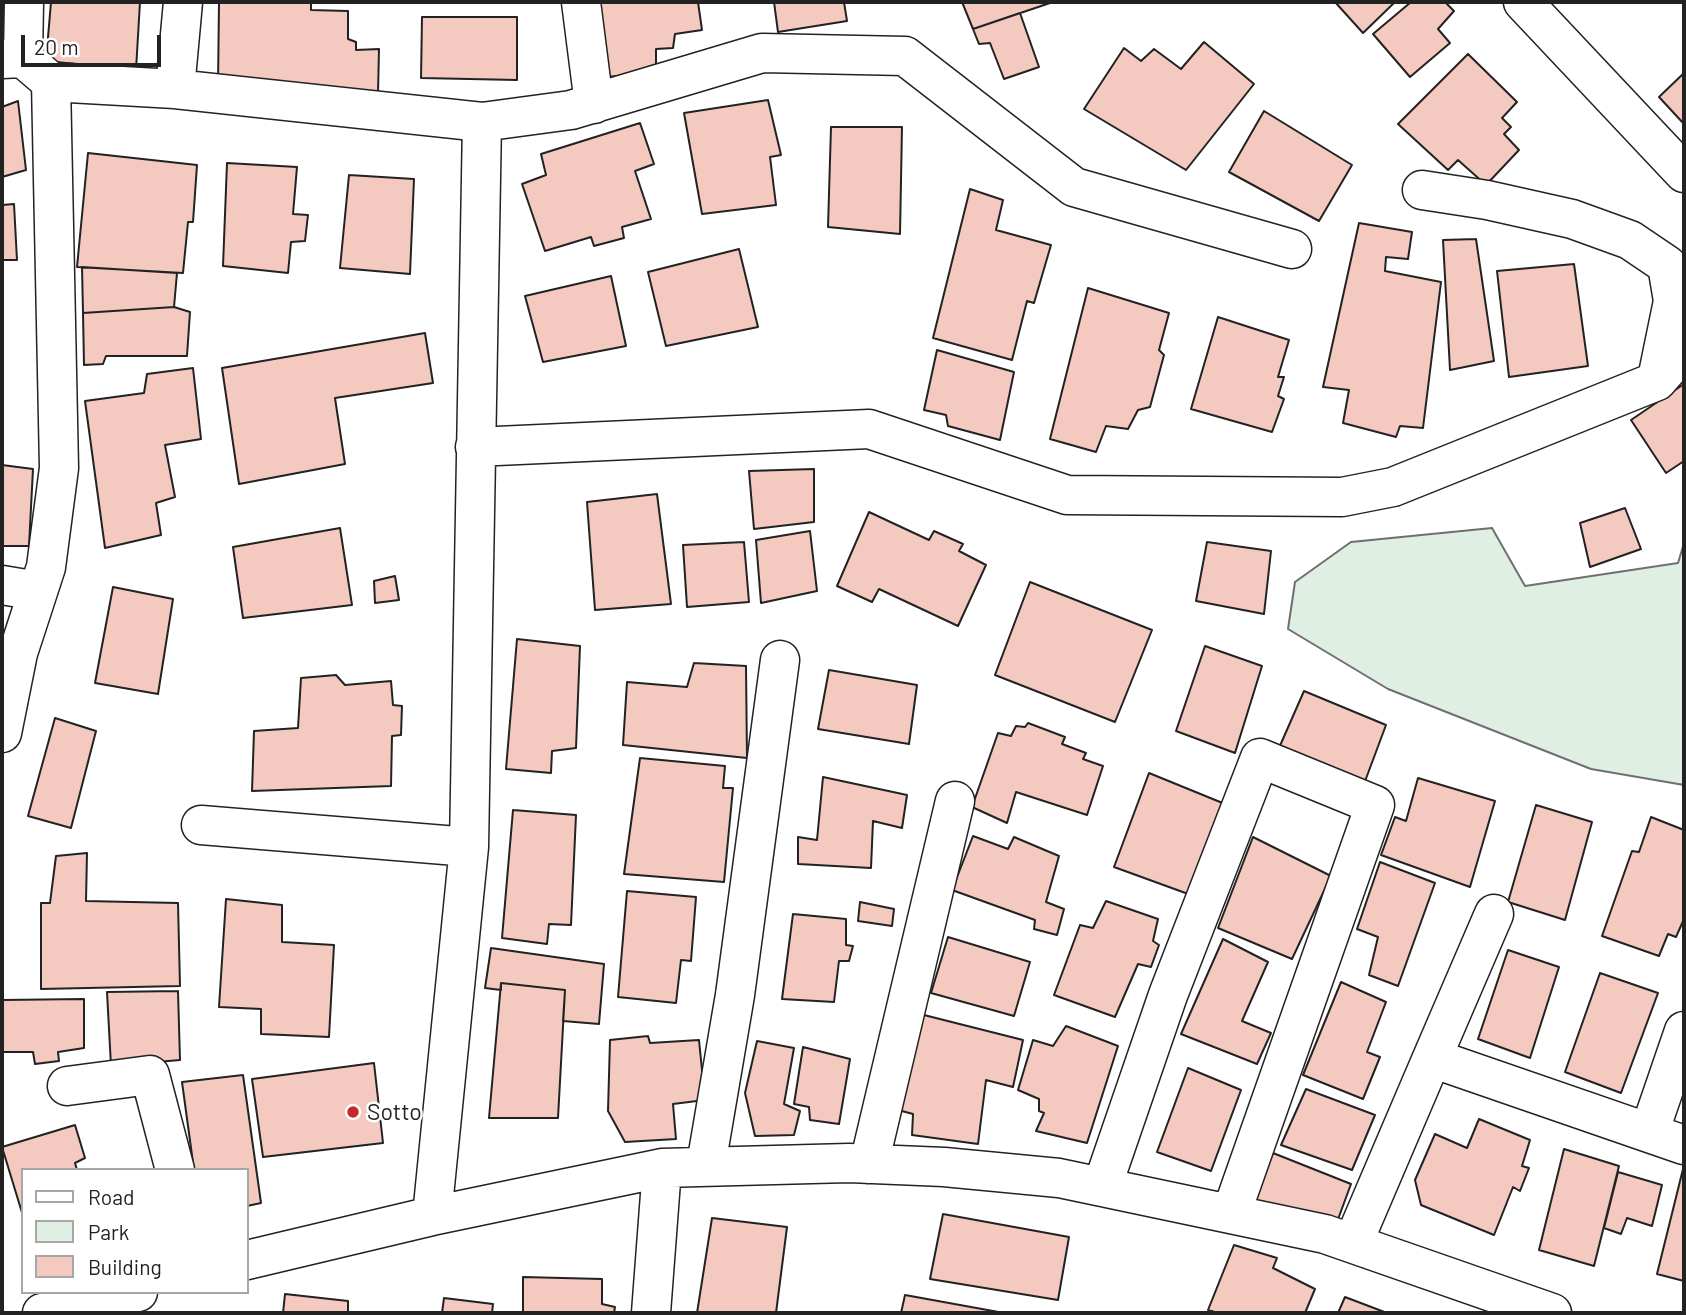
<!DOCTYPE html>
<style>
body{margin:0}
#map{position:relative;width:1686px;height:1315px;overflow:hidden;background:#fff;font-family:Barlow,sans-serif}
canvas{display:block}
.frame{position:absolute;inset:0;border:4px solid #222;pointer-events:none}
.legend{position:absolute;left:21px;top:1168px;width:228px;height:126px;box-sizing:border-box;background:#fff;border:2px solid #a7a7a7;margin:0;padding:9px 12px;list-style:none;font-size:21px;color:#222}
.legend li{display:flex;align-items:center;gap:14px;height:35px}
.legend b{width:35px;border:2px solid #a7a7a7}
.scale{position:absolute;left:21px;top:35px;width:140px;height:32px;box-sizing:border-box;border:4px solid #222;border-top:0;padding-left:9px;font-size:21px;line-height:24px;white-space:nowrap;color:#222;-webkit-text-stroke:5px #fff;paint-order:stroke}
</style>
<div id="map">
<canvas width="1686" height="1315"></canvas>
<div class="frame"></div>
<ul class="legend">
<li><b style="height:9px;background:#fff"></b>Road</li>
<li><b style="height:19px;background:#e0efe3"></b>Park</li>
<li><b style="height:19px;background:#f3c9c0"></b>Building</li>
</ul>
<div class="scale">20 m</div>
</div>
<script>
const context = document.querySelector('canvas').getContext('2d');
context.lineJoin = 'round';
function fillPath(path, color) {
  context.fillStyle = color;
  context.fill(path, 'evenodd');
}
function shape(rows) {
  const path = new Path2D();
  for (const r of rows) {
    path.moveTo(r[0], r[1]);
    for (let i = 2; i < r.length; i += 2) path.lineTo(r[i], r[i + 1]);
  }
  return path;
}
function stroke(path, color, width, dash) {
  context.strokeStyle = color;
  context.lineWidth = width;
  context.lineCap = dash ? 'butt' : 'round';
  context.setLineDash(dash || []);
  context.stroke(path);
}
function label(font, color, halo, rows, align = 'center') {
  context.font = font + ' Barlow,sans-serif';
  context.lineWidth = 5;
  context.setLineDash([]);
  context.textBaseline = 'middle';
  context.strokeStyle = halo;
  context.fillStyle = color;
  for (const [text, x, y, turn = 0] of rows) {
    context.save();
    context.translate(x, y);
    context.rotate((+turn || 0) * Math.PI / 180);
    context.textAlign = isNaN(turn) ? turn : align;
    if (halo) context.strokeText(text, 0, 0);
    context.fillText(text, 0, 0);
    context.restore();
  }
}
const green = shape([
 [1492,528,1525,586,1678,563,1684,543,1684,785,1591,769,1388,689,1288,629,1295,582,1351,542,1492,528]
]);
fillPath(green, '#e0efe3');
stroke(green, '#6f6f6f', 2);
const building = shape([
 [51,2,140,2,136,70,46,61,51,2],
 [219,2,311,2,311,10,348,11,348,39,356,42,356,50,379,49,378,94,218,85,219,2],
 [595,2,698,2,702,30,675,34,673,48,656,49,656,72,607,77,595,2],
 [774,2,844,2,847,21,778,32,774,2],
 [962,2,1053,2,973,29,962,2],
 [1335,2,1395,2,1363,33,1335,2],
 [1411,2,1445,2,1454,11,1438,29,1450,43,1410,77,1373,34,1411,2],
 [1020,13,1039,67,1004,79,990,43,979,44,973,29,1020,13],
 [422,17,517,17,517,80,421,78,422,17],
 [1204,42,1254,84,1186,170,1084,109,1124,48,1141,61,1154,49,1181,69,1204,42],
 [1468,54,1517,102,1502,118,1511,127,1504,134,1519,150,1486,185,1458,160,1448,170,1398,124,1468,54],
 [1684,73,1684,124,1659,97,1684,73],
 [768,100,781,155,770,157,776,205,702,214,684,113,768,100],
 [18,101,26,170,2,177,2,107,18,101],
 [1264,111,1352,165,1319,221,1229,172,1264,111],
 [640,123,654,164,635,171,651,219,622,227,624,238,594,246,591,237,545,251,522,184,546,175,541,154,640,123],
 [831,127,902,127,900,234,828,227,831,127],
 [88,153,197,165,193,222,188,222,183,273,77,267,88,153],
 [227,163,297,167,293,214,308,215,305,241,291,242,288,273,223,266,227,163],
 [349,175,414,179,410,274,340,268,349,175],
 [970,189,1003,200,996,230,1051,245,1034,303,1027,301,1012,360,933,338,970,189],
 [14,204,17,260,2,260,2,205,14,204],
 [1359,223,1412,232,1408,259,1386,257,1385,271,1441,282,1423,428,1400,426,1396,437,1343,423,1349,390,1323,387,1359,223],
 [1476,239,1494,361,1450,370,1443,240,1476,239],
 [739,249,758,327,666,346,648,272,739,249],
 [1574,264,1588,366,1509,377,1497,271,1574,264],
 [82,267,177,273,174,307,83,313,82,267],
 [611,276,626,346,543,362,525,296,611,276],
 [1088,288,1169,313,1159,350,1164,355,1150,407,1138,410,1128,429,1106,426,1096,452,1050,439,1088,288],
 [174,307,190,312,187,356,106,356,103,364,84,365,83,313,174,307],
 [1218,317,1289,340,1278,377,1284,377,1278,396,1284,399,1272,432,1191,409,1218,317],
 [425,333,433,383,335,398,345,464,239,484,222,368,425,333],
 [937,350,1014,372,1000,440,948,426,946,415,924,410,937,350],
 [193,368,201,439,165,445,175,497,156,503,161,535,105,548,85,401,144,393,147,374,193,368],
 [1684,384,1684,461,1666,473,1631,420,1684,384],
 [2,465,33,469,29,546,2,546,2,465],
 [814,469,814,522,754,529,749,471,814,469],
 [657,494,671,604,595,610,587,502,657,494],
 [1625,508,1641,549,1590,567,1580,523,1625,508],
 [869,512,929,540,934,531,963,544,959,551,986,565,958,626,879,589,872,602,837,586,869,512],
 [340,528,352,605,243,618,233,547,340,528],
 [810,531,817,591,761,603,756,540,810,531],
 [744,542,749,602,687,607,683,545,744,542],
 [1207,542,1271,551,1264,614,1196,601,1207,542],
 [395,576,399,600,375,603,374,581,395,576],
 [1030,582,1152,630,1115,722,995,675,1030,582],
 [113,587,173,599,158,694,95,683,113,587],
 [517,639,580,646,576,748,552,751,551,773,506,769,517,639],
 [1205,646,1262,666,1235,753,1176,731,1205,646],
 [694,663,746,666,747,758,623,745,627,682,687,687,694,663],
 [829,670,917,685,909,744,818,729,829,670],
 [336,675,345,685,391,681,393,705,402,706,401,735,392,736,391,786,252,791,254,731,298,728,301,678,336,675],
 [1304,691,1386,725,1364,784,1279,748,1304,691],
 [55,718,96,731,71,828,28,816,55,718],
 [1028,723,1065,737,1062,744,1086,753,1083,759,1103,766,1087,815,1016,792,1007,823,972,807,998,733,1011,736,1016,726,1025,727,1028,723],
 [640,758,725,766,723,788,733,788,724,882,624,874,640,758],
 [1149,773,1225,804,1191,895,1114,867,1149,773],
 [823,777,907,795,902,828,873,821,871,868,798,864,798,837,817,840,823,777],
 [1418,778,1495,801,1470,887,1381,855,1395,817,1406,821,1418,778],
 [1536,805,1592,822,1565,920,1508,902,1536,805],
 [513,810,576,815,571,925,549,924,547,944,502,938,513,810],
 [1651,817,1684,830,1684,919,1676,937,1668,934,1659,956,1602,936,1632,851,1639,852,1651,817],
 [973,836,1008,849,1014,837,1059,856,1046,902,1064,909,1057,935,1034,929,1035,920,952,890,973,836],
 [1253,837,1331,876,1292,959,1218,928,1253,837],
 [87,853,86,901,178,903,180,986,41,989,41,903,50,903,56,856,87,853],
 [1380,862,1435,883,1398,986,1369,975,1378,937,1357,929,1380,862],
 [627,891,696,897,691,961,681,960,676,1003,618,997,627,891],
 [226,899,282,905,282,942,334,945,329,1037,261,1034,261,1009,219,1007,226,899],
 [1106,901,1158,919,1153,941,1159,945,1151,967,1138,964,1115,1017,1054,995,1080,925,1093,928,1106,901],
 [860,902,894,909,892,926,858,921,860,902],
 [793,914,846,919,846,945,853,946,849,961,839,961,834,1002,782,999,793,914],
 [948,937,1030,962,1014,1016,931,993,948,937],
 [1223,939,1268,962,1242,1021,1271,1033,1257,1064,1181,1034,1223,939],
 [491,948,604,964,599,1024,563,1021,565,990,501,983,501,990,485,988,491,948],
 [1508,950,1559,967,1530,1058,1478,1039,1508,950],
 [1600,973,1658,993,1621,1093,1565,1072,1600,973],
 [1341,982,1386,1002,1367,1052,1380,1057,1363,1099,1303,1075,1341,982],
 [501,983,565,990,558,1118,489,1118,501,983],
 [178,991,180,1060,111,1066,107,992,178,991],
 [84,999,84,1048,58,1052,59,1061,35,1064,33,1052,2,1052,2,1000,84,999],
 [920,1014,1023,1040,1013,1087,986,1080,978,1144,912,1135,913,1114,898,1110,920,1014],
 [1066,1026,1118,1046,1087,1143,1036,1131,1044,1113,1039,1111,1039,1099,1018,1090,1033,1040,1053,1046,1066,1026],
 [648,1036,650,1043,699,1040,705,1100,673,1104,676,1139,625,1142,608,1111,610,1040,648,1036],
 [757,1041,794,1048,784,1104,800,1111,794,1135,755,1136,745,1093,757,1041],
 [803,1047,850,1059,839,1124,810,1120,809,1107,794,1104,803,1047],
 [374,1063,383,1143,263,1157,252,1079,374,1063],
 [1188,1068,1241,1090,1211,1171,1157,1152,1188,1068],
 [243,1075,261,1203,247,1206,247,1170,194,1170,182,1082,243,1075],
 [1306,1089,1375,1115,1352,1170,1281,1145,1306,1089],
 [1479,1119,1530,1140,1522,1166,1529,1168,1520,1191,1513,1187,1494,1235,1421,1205,1415,1180,1435,1134,1467,1148,1479,1119],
 [75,1125,85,1158,75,1163,77,1170,23,1170,23,1216,2,1147,75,1125],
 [1564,1149,1619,1166,1594,1266,1539,1250,1564,1149],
 [1273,1153,1351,1184,1337,1222,1252,1205,1273,1153],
 [1683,1169,1684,1170,1684,1281,1657,1274,1683,1169],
 [1618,1172,1662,1185,1652,1226,1627,1218,1621,1234,1604,1228,1618,1172],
 [943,1214,1069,1237,1058,1300,930,1279,943,1214],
 [712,1218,787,1227,776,1313,697,1313,712,1218],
 [1234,1245,1277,1258,1273,1268,1315,1289,1305,1313,1218,1313,1208,1310,1234,1245],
 [523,1277,602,1279,602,1304,615,1307,614,1313,523,1313,523,1277],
 [285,1294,348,1301,348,1313,283,1313,285,1294],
 [905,1295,1004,1313,901,1313,905,1295],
 [1345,1297,1387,1313,1338,1313,1345,1297],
 [444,1298,493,1304,492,1313,442,1313,444,1298]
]);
fillPath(building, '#f3c9c0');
stroke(building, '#222', 2);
const minor = shape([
 [581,2,594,104],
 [1523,2,1684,173],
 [23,58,24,2],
 [2,59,23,58,51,82,175,89,482,122,571,110,762,53,905,56,1074,187,1292,249],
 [175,89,183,2],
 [1422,190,1487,200,1572,219,1630,240,1667,265,1673,301,1657,379],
 [475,447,869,429,1067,495,1342,497,1393,487,1657,381,1684,350],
 [2,585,38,591],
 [2,733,18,653,46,567,59,468,51,82],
 [201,825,469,847],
 [1432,1058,1494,914],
 [67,1086,150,1075,175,1170],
 [1649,1133,1684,1031],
 [869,1164,955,801],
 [706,1165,735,995,780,660],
 [1102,1187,1168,995,1260,758,1375,805,1231,1214],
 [432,1216,469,847,482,122],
 [1353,1243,1432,1058,1684,1145],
 [247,1260,432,1216,662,1168,849,1163,944,1167,1059,1178,1325,1234,1552,1313],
 [42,1313,113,1300,138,1292],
 [651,1313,662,1168]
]);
stroke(minor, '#222', 41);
stroke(minor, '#fff', 38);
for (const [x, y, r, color] of [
 [353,1112,7,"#c62828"]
]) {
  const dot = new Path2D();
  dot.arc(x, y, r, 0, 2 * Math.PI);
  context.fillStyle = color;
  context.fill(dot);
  stroke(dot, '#fff', 2.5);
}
label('23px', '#222', '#fff', [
 ["Sotto",367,1112]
], 'left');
</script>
